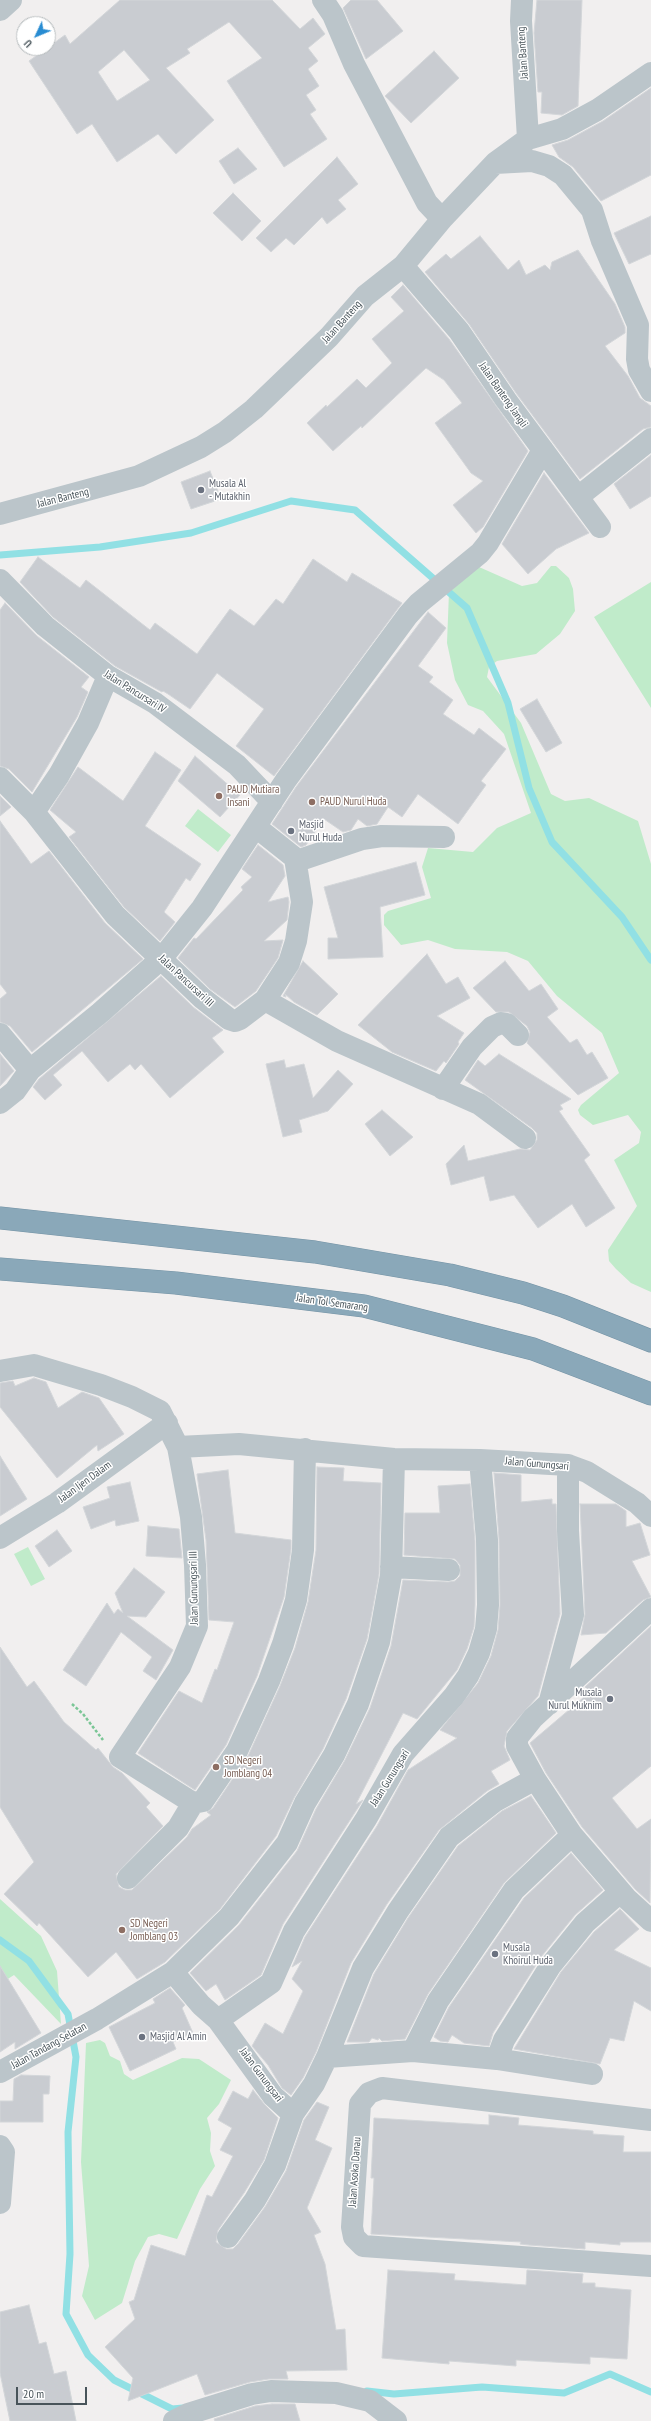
<!DOCTYPE html>
<style>
body{margin:0}
#map{position:relative;width:651px;height:2421px;overflow:hidden;background:#f1efef;font-family:"PT Sans Narrow",sans-serif}
canvas{display:block}
.north{position:absolute;left:16px;top:16px;width:40px;height:40px;box-sizing:border-box;background:#fff;border:1px solid #b6bbbd;border-radius:50%;rotate:226deg;font-size:11px;font-weight:700;line-height:16px;text-align:center;color:#48545a}
.north::after{content:'';display:block;margin:auto;width:14px;height:18px;background:#288cd2;clip-path:polygon(50% 0,100% 100%,50% 72%,0 100%)}
.scale{position:absolute;left:16px;top:2387px;width:71px;height:18px;box-sizing:border-box;border:2px solid #48545a;border-top:0;padding-left:5px;font-size:12px;line-height:14px;white-space:nowrap;color:#48545a;-webkit-text-stroke:3px #fff;paint-order:stroke}
</style>
<div id="map">
<canvas width="651" height="2421"></canvas>
<div class="north">U</div>
<div class="scale">20 m</div>
</div>
<script>
const context = document.querySelector('canvas').getContext('2d');
context.lineJoin = 'round';
function fillPath(path, color) {
  context.fillStyle = color;
  context.fill(path, 'evenodd');
}
function shape(rows) {
  const path = new Path2D();
  for (const r of rows) {
    path.moveTo(r[0], r[1]);
    for (let i = 2; i < r.length; i += 2) path.lineTo(r[i], r[i + 1]);
  }
  return path;
}
function stroke(path, color, width, dash) {
  context.strokeStyle = color;
  context.lineWidth = width;
  context.lineCap = dash ? 'butt' : 'round';
  context.setLineDash(dash || []);
  context.stroke(path);
}
function label(font, color, halo, rows, align = 'center') {
  context.font = font + ' "PT Sans Narrow",sans-serif';
  context.lineWidth = 3;
  context.setLineDash([]);
  context.textBaseline = 'middle';
  context.strokeStyle = halo;
  context.fillStyle = color;
  for (const [text, x, y, turn = 0] of rows) {
    context.save();
    context.translate(x, y);
    context.rotate((+turn || 0) * Math.PI / 180);
    context.textAlign = isNaN(turn) ? turn : align;
    if (halo) context.strokeText(text, 0, 0);
    context.fillText(text, 0, 0);
    context.restore();
  }
}
fillPath(shape([
 [551,566,556,566,569,578,573,589,575,611,560,634,536,654,497,661,489,667,487,677,521,723,551,794,565,801,589,798,638,821,651,864,651,1292,631,1283,616,1269,609,1261,608,1250,637,1206,614,1160,639,1143,641,1132,628,1115,593,1125,580,1115,578,1110,581,1105,619,1073,602,1033,557,996,528,961,507,952,455,949,428,940,401,945,384,925,384,915,388,911,431,898,422,867,428,848,473,852,497,828,531,813,504,734,483,711,468,705,455,680,447,643,449,592,479,567,522,586,537,583],
 [651,582,651,708,594,617],
 [198,809,231,835,218,852,185,826],
 [28,1547,45,1579,31,1586,14,1554],
 [0,1899,41,1936,57,1971,61,2024,14,1975,0,1984],
 [100,2040,105,2043,110,2056,120,2061,124,2074,133,2080,182,2058,199,2059,231,2080,219,2104,207,2118,211,2133,210,2151,215,2166,200,2189,177,2239,159,2234,148,2237,135,2261,122,2303,95,2320,82,2296,89,2266,81,2162,86,2043]
]), '#c0ebca');
stroke(shape([
 [0,555,100,547,191,533,291,501,355,510,467,608,508,703,529,788,552,842,622,917,651,960],
 [0,1940,29,1961,68,2014,76,2057,68,2132,70,2254,66,2314,88,2355,114,2380,172,2409,183,2408],
 [367,2391,394,2394,482,2387,564,2393,610,2374,651,2392]
]), '#91e0e4', 7);
const building = shape([
 [120,0,272,0,300,29,313,18,325,34,308,48,318,61,308,69,319,86,306,95,316,110,310,114,327,139,284,167,227,81,262,58,229,22,187,49,190,53,166,68,214,120,176,154,158,134,117,162,92,124,77,134,29,61,65,35,70,44,120,0],
 [124,50,150,80,117,101,98,72,124,50],
 [351,0,377,0,403,31,366,59,343,8,351,0],
 [537,0,582,0,578,106,562,115,541,113,542,92,538,92,534,33,537,0],
 [434,51,459,78,411,123,385,96,434,51],
 [651,88,651,175,601,201,573,167,559,157,552,145,568,140,603,121,651,88],
 [238,148,257,169,234,184,219,161,238,148],
 [337,157,358,184,338,200,346,209,327,224,322,217,294,245,286,238,271,252,256,238,337,157],
 [233,193,261,221,242,241,213,213,233,193],
 [651,216,651,254,629,264,614,233,651,216],
 [480,236,508,270,519,260,526,275,545,265,550,270,552,262,578,250,615,304,625,327,625,333,605,346,628,376,640,398,651,406,651,427,643,429,580,479,516,393,469,324,425,272,446,254,451,259,480,236],
 [403,285,449,339,528,451,483,527,476,533,453,505,483,481,471,473,435,423,462,403,444,380,426,368,362,428,361,426,333,451,307,423,326,405,327,407,357,379,366,388,392,363,372,339,404,311,391,297,403,285],
 [651,455,651,496,630,509,614,484,651,455],
 [210,471,221,499,191,509,181,482,210,471],
 [544,473,589,533,556,549,528,574,502,544,544,473],
 [38,557,80,588,86,580,150,630,155,623,197,654,230,609,254,626,276,599,283,604,313,559,347,582,352,573,402,603,274,776,236,746,264,709,217,673,190,709,168,694,163,691,162,692,115,666,53,617,20,582,38,557],
 [5,603,37,636,89,677,81,687,88,692,77,717,32,792,9,769,0,766,0,610,5,603],
 [428,612,446,628,418,666,433,677,429,682,453,700,443,714,474,735,479,728,506,749,481,781,486,785,458,824,418,794,402,817,388,807,377,824,367,826,358,819,351,830,343,832,324,819,306,845,301,847,272,824,296,787,428,612],
 [537,699,562,743,546,752,520,709,537,699],
 [155,752,181,770,145,826,201,864,190,881,186,878,164,912,175,922,160,941,124,907,69,837,76,832,50,810,78,767,123,801,155,752],
 [195,756,240,795,220,817,178,781,195,756],
 [0,796,11,807,0,816,0,796],
 [0,821,31,864,49,851,105,923,143,959,32,1052,10,1026,0,1022,0,999,7,993,0,984,0,821],
 [258,845,283,865,285,876,268,902,288,897,289,902,287,920,264,941,283,940,278,958,256,991,235,1007,210,989,178,958,194,938,196,939,243,890,241,887,252,877,242,869,258,845],
 [416,862,425,895,380,907,383,957,328,959,328,938,338,938,324,887,416,862],
 [427,954,446,984,458,977,470,998,437,1016,464,1033,458,1042,459,1044,446,1063,444,1061,436,1071,392,1052,358,1025,427,954],
 [303,961,338,994,317,1015,294,1002,285,994,286,997,283,996,303,961],
 [505,961,529,991,541,984,558,1009,547,1017,570,1043,577,1039,587,1055,592,1052,608,1078,578,1095,527,1043,530,1032,527,1026,509,1012,496,1012,473,988,505,961],
 [161,976,193,1007,223,1030,212,1038,224,1052,170,1098,141,1064,135,1070,130,1064,108,1082,82,1051,53,1075,62,1085,45,1100,33,1087,39,1079,161,976],
 [0,1054,14,1071,0,1086,0,1054],
 [499,1054,571,1099,560,1105,563,1109,559,1111,590,1155,584,1160,615,1208,586,1227,572,1204,538,1228,514,1195,490,1201,484,1176,451,1185,446,1164,464,1145,468,1161,520,1149,530,1150,537,1140,537,1133,532,1128,465,1080,478,1060,485,1066,499,1054],
 [284,1060,286,1068,304,1064,313,1098,338,1070,353,1084,328,1111,299,1120,302,1132,283,1137,266,1064,284,1060],
 [382,1110,413,1137,390,1156,365,1124,382,1110],
 [34,1378,46,1382,58,1408,82,1392,99,1398,124,1434,98,1451,97,1445,57,1478,0,1407,0,1383,13,1381,15,1386,34,1378],
 [0,1456,27,1499,0,1516,0,1456],
 [317,1467,344,1468,343,1481,381,1483,379,1574,367,1639,346,1699,323,1749,294,1798,276,1836,220,1909,165,1962,137,1979,116,1952,88,1977,39,1923,37,1926,4,1894,34,1862,0,1807,0,1647,27,1687,34,1681,64,1722,96,1750,98,1748,113,1767,122,1773,150,1803,146,1807,163,1826,116,1874,119,1887,125,1890,132,1890,187,1837,192,1829,211,1815,207,1812,213,1808,248,1756,280,1686,295,1648,308,1602,316,1550,317,1467],
 [228,1470,235,1533,291,1540,291,1549,284,1597,257,1676,226,1745,195,1790,138,1753,179,1691,202,1703,215,1669,217,1670,234,1622,209,1620,206,1540,197,1474,228,1470],
 [494,1473,521,1475,521,1502,552,1499,552,1504,556,1504,560,1614,538,1696,507,1731,504,1746,510,1760,491,1771,499,1784,487,1791,439,1830,387,1904,351,1963,316,2052,303,2078,291,2095,282,2088,268,2065,252,2046,265,2023,283,2034,303,1991,292,1979,302,1961,292,1967,305,1937,377,1826,408,1770,457,1738,440,1730,478,1683,491,1656,498,1630,500,1605,499,1539,494,1473],
 [130,1482,139,1521,116,1526,115,1520,91,1529,83,1507,110,1498,107,1487,130,1482],
 [470,1484,475,1541,475,1605,474,1627,467,1649,457,1670,417,1719,403,1713,356,1804,363,1800,283,1924,261,1975,225,2000,216,1984,206,1991,190,1973,239,1925,297,1851,316,1809,345,1760,370,1708,391,1646,403,1580,448,1582,455,1581,460,1576,460,1565,455,1559,404,1555,405,1513,440,1513,438,1486,470,1484],
 [580,1504,616,1504,626,1511,626,1527,640,1523,650,1555,632,1561,651,1597,643,1600,606,1633,581,1635,585,1614,580,1504],
 [148,1526,179,1529,182,1558,146,1556,148,1526],
 [57,1530,72,1551,49,1567,35,1546,57,1530],
 [134,1568,165,1592,146,1617,127,1616,173,1650,156,1680,143,1671,152,1657,121,1632,86,1686,63,1670,107,1603,114,1614,118,1609,123,1613,115,1593,134,1568],
 [651,1626,651,1766,612,1798,637,1829,651,1819,650,1903,635,1889,582,1827,546,1773,530,1743,590,1692,585,1687,651,1626],
 [531,1796,556,1833,504,1883,428,1994,405,2039,382,2041,379,2038,378,2040,372,2038,369,2042,347,2042,374,1974,408,1918,458,1846,502,1811,531,1796],
 [571,1853,603,1890,575,1915,541,1957,493,2033,489,2046,464,2043,452,2035,448,2042,440,2041,434,2037,449,2007,524,1898,571,1853],
 [620,1909,639,1929,614,1950,651,1968,651,2011,634,2001,624,2041,610,2038,600,2064,514,2049,561,1972,594,1932,620,1909],
 [0,1966,41,2033,15,2049,15,2042,0,2052,0,1966],
 [170,1988,185,2005,182,2008,193,2033,173,2042,176,2049,130,2071,109,2027,155,2003,153,1999,170,1988],
 [21,2075,50,2076,49,2094,43,2094,43,2122,0,2122,0,2101,13,2101,14,2079,21,2075],
 [253,2090,265,2105,278,2118,264,2160,244,2193,218,2230,216,2242,226,2249,233,2249,238,2244,265,2207,286,2171,304,2120,317,2102,329,2107,315,2140,332,2148,307,2208,321,2232,314,2235,325,2264,336,2330,345,2329,347,2370,286,2371,288,2379,269,2379,250,2382,205,2395,197,2374,128,2401,133,2378,105,2347,135,2319,129,2302,134,2300,151,2245,185,2256,207,2195,212,2197,233,2156,220,2150,232,2128,218,2120,233,2091,248,2099,253,2090],
 [489,2115,519,2118,518,2125,593,2131,593,2134,624,2136,623,2152,651,2152,651,2242,620,2242,620,2245,585,2242,585,2249,529,2245,520,2244,521,2242,371,2234,374,2178,371,2178,374,2118,489,2125,489,2115],
 [388,2270,455,2274,454,2280,526,2285,527,2270,583,2274,582,2283,595,2283,595,2287,631,2290,627,2359,590,2357,590,2364,516,2360,516,2366,449,2361,449,2364,382,2358,388,2270],
 [29,2305,39,2344,46,2342,54,2374,66,2371,76,2421,10,2421,0,2373,0,2312,29,2305],
 [272,2404,295,2404,300,2421,215,2421,214,2419,255,2406,272,2404]
]);
fillPath(building, '#c9ccd1');
stroke(building, '#d3d6d9', 1);
const highway = shape([
 [0,1218,315,1252,450,1275,523,1293,563,1306,651,1341],
 [0,1269,176,1283,364,1306,533,1349,651,1394]
]);
stroke(highway, '#7593a5', 23);
stroke(shape([
 [72,1704,83,1714,103,1740]
]), '#7bc696', 2.5, [3, 2]);
stroke(shape([
 [323,0,333,15,354,64,427,203,442,219],
 [0,10,11,0],
 [528,139,562,129,597,110,651,73],
 [495,163,532,161,549,166,563,175,592,210,602,241,638,325,637,359,639,370,651,391],
 [403,266,459,331,506,400,600,527],
 [578,497,651,439],
 [0,514,139,476,201,447,225,432,254,409,329,337,365,296,403,266,442,219,495,163,528,139,521,21,522,0],
 [0,580,45,626,108,676,155,703,237,765,272,802],
 [0,778,34,812,115,915,202,998,229,1019,235,1021,240,1019,265,1000,337,1041,479,1104,525,1138],
 [34,812,59,775,88,723,108,676],
 [256,827,295,858,302,902,296,941,289,963,265,1000],
 [297,861,362,839,382,836,444,837],
 [0,1034,30,1070],
 [443,1089,472,1047,492,1027,501,1023,507,1024,518,1035],
 [0,1103,15,1091,30,1070,100,1013,162,958,202,908,286,780,408,615,419,603,480,553,488,543,543,450],
 [0,1371,34,1365,101,1385,132,1397,160,1411,178,1447,191,1517,195,1565,197,1626,180,1667,120,1757,193,1803,203,1801,237,1751,269,1681,283,1644,296,1600,303,1550,305,1449],
 [178,1447,239,1444,394,1459,480,1460,568,1465,587,1472,637,1503,651,1516],
 [0,1538,57,1503,167,1423],
 [391,1567,449,1570],
 [651,1609,533,1718,517,1738,517,1746,535,1779,572,1835,626,1898,651,1921],
 [549,1704,573,1615,568,1531,568,1465],
 [128,1878,178,1828,193,1803],
 [173,1972,201,2005,218,2020,273,2096,293,2114],
 [218,2020,271,1983,294,1931,366,1819,403,1754,454,1696,468,1676,479,1653,486,1629,488,1605,487,1540,480,1460],
 [413,2051,438,2001,514,1890,572,1835],
 [327,2057,363,1968,398,1911,449,1837,495,1801,535,1779],
 [497,2059,504,2040,551,1965,585,1923,620,1892],
 [0,2072,97,2019,173,1972,229,1917,287,1843,305,1803,334,1755,358,1704,379,1642,391,1575,394,1459],
 [651,2120,382,2088,369,2093,360,2104,352,2227,354,2237,363,2246,651,2266],
 [0,2146,4,2152,0,2203],
 [228,2237,255,2200,275,2165,293,2114,314,2084,327,2057,413,2051,497,2059,592,2074],
 [174,2421,188,2414,252,2394,271,2391,336,2393,370,2401,396,2421]
]), '#bbc5ca', 22);
stroke(highway, '#8aa8b9', 22);
for (const [x, y, r, color] of [
 [201,490,4,"#6b7280"],
 [219,796,4,"#8d6e63"],
 [312,802,4,"#8d6e63"],
 [291,831,4,"#6b7280"],
 [610,1699,4,"#6b7280"],
 [216,1767,4,"#8d6e63"],
 [122,1930,4,"#8d6e63"],
 [495,1954,4,"#6b7280"],
 [142,2037,4,"#6b7280"]
]) {
  const dot = new Path2D();
  dot.arc(x, y, r, 0, 2 * Math.PI);
  context.fillStyle = color;
  context.fill(dot);
  stroke(dot, '#fff', 1.5);
}
label('11px', '#48545a', '#fff', [
 ["Jalan Banteng",523,53,-94],
 ["Jalan Banteng",342,322,-48],
 ["Jalan Banteng Jangli",503,395,55],
 ["Jalan Banteng",63,498,-14],
 ["Jalan Pancursari IV",135,692,32],
 ["Jalan Pancursari III",186,981,43],
 ["Jalan Tol Semarang",332,1303,8],
 ["Jalan Gunungsari",537,1464,5],
 ["Jalan Ijen Dalam",85,1482,-36],
 ["Jalan Gunungsari III",194,1588,-91],
 ["Jalan Gunungsari",390,1778,-58],
 ["Jalan Tandang Selatan",49,2046,-29],
 ["Jalan Gunungsari",261,2075,53],
 ["Jalan Asoka Danau",355,2172,-86]
]);
label('11px', '#5b616d', '#fff', [
 ["Musala Al",209,484],
 ["- Mutakhin",209,497],
 ["Masjid",299,825],
 ["Nurul Huda",299,838],
 ["Musala",602,1693,"right"],
 ["Nurul Muknim",602,1706,"right"],
 ["Musala",503,1948],
 ["Khoirul Huda",503,1961],
 ["Masjid Al Amin",150,2037]
], 'left');
label('11px', '#785e54', '#fff', [
 ["PAUD Mutiara",227,790],
 ["Insani",227,803],
 ["PAUD Nurul Huda",320,802],
 ["SD Negeri",224,1761],
 ["Jomblang 04",224,1774],
 ["SD Negeri",130,1924],
 ["Jomblang 03",130,1937]
], 'left');
</script>
